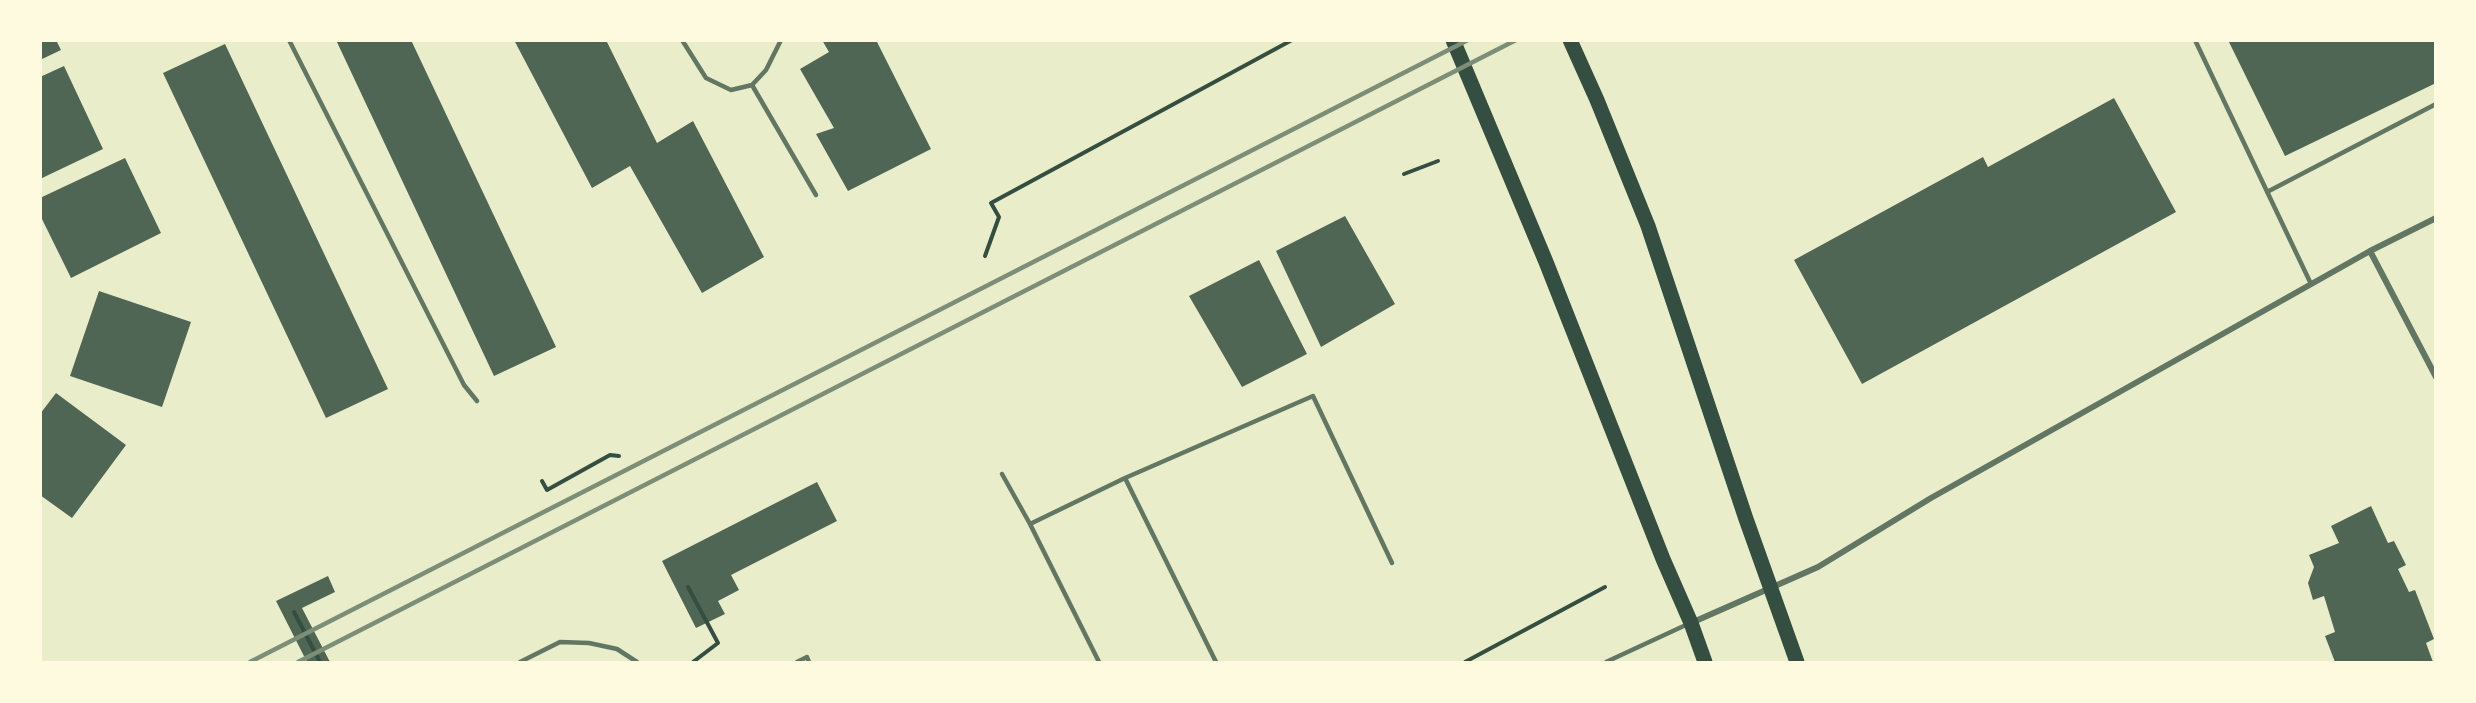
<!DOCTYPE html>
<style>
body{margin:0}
#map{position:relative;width:2476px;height:703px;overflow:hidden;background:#e9edc9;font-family:Poppins,sans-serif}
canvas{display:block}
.frame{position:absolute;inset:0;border:42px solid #fefae0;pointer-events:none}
</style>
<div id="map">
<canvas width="2476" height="703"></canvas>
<div class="frame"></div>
</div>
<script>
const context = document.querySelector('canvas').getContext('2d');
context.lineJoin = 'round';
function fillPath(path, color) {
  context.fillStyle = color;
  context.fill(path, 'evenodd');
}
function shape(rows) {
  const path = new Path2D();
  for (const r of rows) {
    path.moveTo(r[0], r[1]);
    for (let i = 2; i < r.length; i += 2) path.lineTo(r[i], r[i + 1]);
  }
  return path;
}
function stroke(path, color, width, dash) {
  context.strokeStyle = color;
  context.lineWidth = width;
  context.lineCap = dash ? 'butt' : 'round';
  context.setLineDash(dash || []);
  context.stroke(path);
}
fillPath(shape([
 [40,40,56,40,61,50,40,60],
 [336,40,411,40,556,347,494,376],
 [514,40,606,40,657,143,693,121,764,257,702,293,630,166,592,188],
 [822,40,876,40,931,149,848,191,816,134,834,128,800,69,829,52],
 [2228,40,2436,40,2436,83,2285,156],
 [225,44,388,389,326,418,163,73],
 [64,66,103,149,40,179,40,77],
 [2114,98,2176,212,1862,384,1794,260,1983,157,1988,167],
 [125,158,161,233,71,278,40,215,40,198],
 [1345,216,1395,304,1321,347,1276,251],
 [1259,260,1307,354,1242,387,1189,296],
 [99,291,191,322,162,407,70,376],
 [56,393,126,445,72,518,40,495,40,414],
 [817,482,837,521,731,575,739,590,718,601,725,614,696,628,662,561],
 [2371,506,2388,543,2394,541,2406,565,2398,569,2409,592,2415,590,2434,639,2426,643,2433,662,2335,662,2325,636,2335,632,2324,596,2313,600,2308,583,2314,567,2309,555,2339,543,2331,526],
 [328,576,335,592,302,608,330,662,307,662,276,601]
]), '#4f6655');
stroke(shape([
 [1404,174,1438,161],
 [985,256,999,217,991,203,1292,40],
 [542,481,547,490,610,455,619,456],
 [688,587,718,643,693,662],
 [294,612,320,662],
 [1465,662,1605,587]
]), '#344e41', 4);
stroke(shape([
 [289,40,464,385,477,401],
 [682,40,706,78,731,90,752,85,766,70,781,40],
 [2195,40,2311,284],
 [752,85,816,195],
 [2267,192,2436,104],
 [1002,474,1030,524],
 [520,662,560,642,589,643,617,649,637,662],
 [797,662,807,657,809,662],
 [1099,662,1030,524,1125,478],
 [1216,662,1125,478,1313,396,1392,563],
 [1606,662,1688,624]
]), '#617663', 4.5);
stroke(shape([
 [2370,251,2436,377],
 [1691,623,1818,567,1931,498,2370,251,2436,218]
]), '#617663', 6);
stroke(shape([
 [1453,40,1546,262,1663,559,1691,623,1705,662],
 [1570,40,1597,100,1648,226,1746,519,1797,662]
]), '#344e41', 15);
stroke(shape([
 [250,662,1468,40],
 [298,662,1516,40]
]), '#7c8e77', 4.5);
</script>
